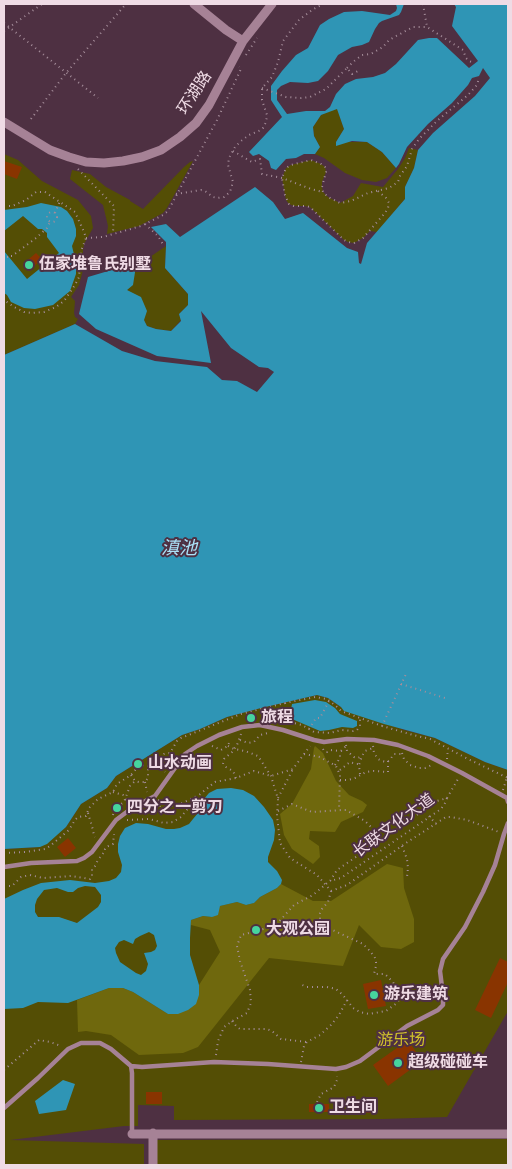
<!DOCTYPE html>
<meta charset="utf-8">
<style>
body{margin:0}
#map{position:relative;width:512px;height:1169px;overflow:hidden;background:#4e3042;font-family:"Space Grotesk",sans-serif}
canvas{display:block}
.frame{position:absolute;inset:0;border:5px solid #efdbe5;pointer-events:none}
</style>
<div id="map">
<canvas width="512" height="1169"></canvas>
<div class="frame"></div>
</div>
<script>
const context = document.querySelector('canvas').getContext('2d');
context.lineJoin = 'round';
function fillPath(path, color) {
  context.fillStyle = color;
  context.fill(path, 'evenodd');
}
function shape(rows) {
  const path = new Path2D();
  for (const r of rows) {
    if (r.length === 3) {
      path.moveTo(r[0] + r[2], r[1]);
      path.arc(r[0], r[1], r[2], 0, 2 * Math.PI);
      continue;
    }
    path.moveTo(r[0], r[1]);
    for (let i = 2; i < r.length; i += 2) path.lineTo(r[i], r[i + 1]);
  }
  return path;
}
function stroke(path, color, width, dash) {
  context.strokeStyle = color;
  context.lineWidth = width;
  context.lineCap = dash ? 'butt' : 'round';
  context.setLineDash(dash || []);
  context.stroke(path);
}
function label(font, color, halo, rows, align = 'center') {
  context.font = font + ' "Space Grotesk","Noto Sans SC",sans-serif';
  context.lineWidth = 4;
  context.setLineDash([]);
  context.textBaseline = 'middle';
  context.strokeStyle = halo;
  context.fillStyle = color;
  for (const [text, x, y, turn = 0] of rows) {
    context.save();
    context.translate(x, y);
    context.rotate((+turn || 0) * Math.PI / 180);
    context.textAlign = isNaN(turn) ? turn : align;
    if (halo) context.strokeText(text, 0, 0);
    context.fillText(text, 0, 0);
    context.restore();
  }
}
fillPath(shape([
 [337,108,344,129,336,142,367,142,382,152,396,168,387,178,376,182,362,180,345,173,324,158,315,154,320,147,314,136,313,127,321,115],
 [409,148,418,150,414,168,405,187,405,199,377,232,370,231,363,238,354,243,348,242,344,240,310,207,305,206,294,206,289,204,286,200,282,178,286,168,291,165,311,160,321,164,325,167,326,172,322,182,322,187,323,192,328,197,340,203,353,196,361,183,383,187,398,169,405,158],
 [4,154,18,160,42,181,78,200,91,216,93,228,84,244,83,250,83,270,79,285,71,297,75,301,74,313,75,317,78,319,75,324,4,355],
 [193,161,167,208,163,213,139,226,107,234,108,226,103,205,70,179,72,170,90,174,106,187,130,200,130,201,143,209,184,167,190,162],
 [166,246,165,268,188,294,188,305,179,314,181,320,171,331,156,329,147,326,127,290,125,266,147,259],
 [317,695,328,698,341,707,404,730,435,738,485,762,508,770,508,1011,447,1117,383,1119,174,1120,174,1106,138,1105,138,1126,124,1126,10,1140,144,1144,144,1165,4,1165,4,849,40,847,66,827,81,804,107,788,116,776,182,735,200,729,227,717,261,708],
 [508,1139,508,1165,156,1165,157,1140]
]), '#544e05');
fillPath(shape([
 [315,746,323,753,336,781,349,795,362,801,367,805,363,812,341,822,335,832,310,831,309,839,319,846,320,857,313,864,292,849,284,835,280,814,292,804,311,769,314,748],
 [387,864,403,868,404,888,414,919,414,942,401,949,381,947,359,925,343,966,269,958,198,1047,183,1053,139,1055,111,1035,86,1031,78,1032,77,1000,109,988,123,988,133,992,168,1014,199,995,199,985,220,952,210,930,191,925,191,920,203,916,212,917,220,906,237,902,246,905,254,903,260,897,277,888,281,884,313,901,331,901]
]), '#6f680d');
fillPath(shape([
 [396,4,404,4,401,12,399,15,382,21,379,23,375,29,369,42,362,45,352,47,338,55,328,71,318,81,308,83,290,82,281,86,277,90,277,100,287,114,306,111,325,111,330,107,336,94,345,84,356,79,373,77,385,73,396,64,418,40,429,38,437,38,469,68,478,61,452,26,456,7,454,4,508,4,508,770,485,762,435,738,384,724,344,711,341,707,328,698,317,695,261,708,227,717,200,729,182,735,116,776,107,788,81,804,66,827,47,844,40,847,4,849,4,355,75,324,122,351,155,361,207,367,222,380,237,381,257,392,274,372,268,368,259,367,231,348,201,311,211,363,157,356,96,329,79,314,88,277,125,266,136,266,133,285,127,290,141,297,147,311,144,320,147,326,156,329,171,331,181,321,179,314,188,305,188,294,165,268,166,246,166,242,151,227,166,224,180,237,255,187,273,202,285,219,303,213,347,248,358,252,359,263,361,264,367,243,405,199,405,187,414,168,418,150,433,133,475,96,490,78,483,68,479,76,472,78,468,85,452,103,428,124,407,147,399,164,396,168,382,152,367,142,352,141,336,146,336,142,344,129,337,109,321,115,313,127,314,136,320,147,315,154,304,154,296,158,286,159,276,170,271,168,269,161,259,154,253,156,249,152,282,117,271,100,271,86,282,71,296,55,308,48,320,25,329,19,344,12,362,11,390,15,396,11,397,8],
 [41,203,61,207,67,211,73,219,76,229,76,236,72,246,76,263,76,274,70,291,53,305,35,309,24,308,11,302,7,295,4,293,4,251,27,279,59,253,47,237,47,233,42,229,38,229,23,216,4,231,4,210,27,207],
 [315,700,326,702,335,708,340,714,357,721,357,726,353,728,342,727,329,730,320,731,292,719,290,715,292,704],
 [231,788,243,790,254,796,264,807,273,820,275,830,274,840,268,857,268,862,277,871,282,880,281,884,277,888,260,897,254,903,246,905,237,902,220,906,218,915,212,917,203,916,191,920,190,938,190,955,199,985,199,995,196,1004,188,1010,178,1014,168,1014,133,992,123,988,109,988,68,1003,38,1002,23,1008,4,1009,4,899,23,890,41,883,70,880,95,883,109,881,116,878,121,872,122,865,118,852,118,844,120,836,125,828,136,823,148,824,166,829,174,829,180,828,189,824,193,819,198,813,204,799,209,793,217,789],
 [85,886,95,887,101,895,101,902,98,907,77,923,59,917,38,917,35,912,35,905,37,899,44,890,57,888,68,892,73,892,78,888],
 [149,932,154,935,157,946,155,950,151,952,144,953,148,964,146,971,141,975,136,973,120,962,116,953,115,948,119,942,124,940,133,944,135,939,140,936],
 [63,1080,75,1084,66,1110,39,1114,35,1101]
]), '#2f95b5');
fillPath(shape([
 [4,161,22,167,17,179,4,174],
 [36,253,42,259,29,271,23,264],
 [68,838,76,848,65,857,57,847],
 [500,958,508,962,508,982,491,1018,475,1010],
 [381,980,386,1006,368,1009,363,984],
 [408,1040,422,1061,388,1086,373,1065],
 [146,1092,162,1092,162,1104,146,1104],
 [309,1104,329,1104,329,1112,309,1112],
 [346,1104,371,1104,371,1113,346,1113]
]), '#893400');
stroke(shape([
 [423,4,427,27,463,50,466,58,469,61,474,63],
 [4,23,98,98],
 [4,31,42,4],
 [246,55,257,38],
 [347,68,353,62,362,55,371,54,383,47,389,40,413,27,427,27],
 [262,88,286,97,301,98,310,97,326,89,347,68,352,74,358,71],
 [31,119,66,73,126,4],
 [233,151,252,162,260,159,262,174,282,178,311,189,323,192],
 [78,169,114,206,113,234],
 [378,191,386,198,389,203,388,208,385,213,363,238,354,243,348,242,344,240,310,207,305,206,294,206,289,204,285,195,282,178,286,168,291,165,311,160,321,164,325,167,326,172,322,187,323,192,328,197,340,203,351,201,368,193,389,188,398,182,400,176,407,166,412,149,419,139,438,120,468,95,477,85,479,78],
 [176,194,201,190,205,191,213,197,217,198,224,197,230,192,233,182,228,165,229,158,235,147,241,141,249,135,261,130,263,128,266,122,267,115,262,100,262,90,263,87,272,77,278,62,283,41,299,20,312,10,323,4],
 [4,206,12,206,26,200,36,192,45,192,75,212,84,232,86,238,81,251,79,277,75,285,64,301,56,307,44,312,32,313,24,312,14,307,4,300],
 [52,217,5],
 [55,213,60,201],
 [145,224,158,236,164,246],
 [86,238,103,237,141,226,163,215,168,211,217,120,241,69,239,67],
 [4,259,5,259,5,257,8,257,8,256,12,256,36,238,47,228,50,222],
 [401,684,445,698],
 [285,703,288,719,290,722,302,725,314,732,330,733,341,730,353,731,357,730,360,726,360,718],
 [382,726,406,674],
 [309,729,316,718,320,718,329,701],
 [240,740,248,743,254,742,260,735,268,733],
 [346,745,347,751,354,757,358,758,362,756],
 [212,746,221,750,228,746,229,743,228,740],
 [228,746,234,749,245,751,258,756,271,776,278,799,277,815,280,843,290,858,317,875,331,891,328,902,322,909,320,913,320,921,326,927,363,944,370,951,375,958,376,962,376,966,374,974,385,974,393,982,400,995,399,1000,397,1003,386,1011,369,1014,360,1012,353,1008,343,995,336,989,327,987,307,987,300,984],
 [373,746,374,753,378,759,382,761,386,762,389,761,394,754,402,754],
 [323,749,324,751,327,752,330,750,341,751,346,746],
 [402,753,404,759,410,765,419,768,425,768,432,765],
 [304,754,320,757,336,766,340,775,339,810],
 [157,759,165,772],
 [447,759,448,749],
 [187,763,189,764,194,760,200,753],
 [335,765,338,761,340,757,340,752],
 [340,770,350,762,356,764,359,764],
 [360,774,359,765,362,756,365,751,373,748],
 [131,775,135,781,139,782,145,782,148,778,148,766],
 [236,778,233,771,226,767,223,764,224,759,232,752,237,745,241,734],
 [340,780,348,780,355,778,366,772,374,771,388,772,388,761],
 [145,782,147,792],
 [503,790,507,777],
 [113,792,123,795,128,803],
 [278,798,293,769],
 [447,798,458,779],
 [158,800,170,805,176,806,197,796],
 [147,807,150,810,155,810,159,807,163,802],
 [278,811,292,804,312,812,342,810,346,810,365,821,374,830,381,840],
 [88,813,93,830,94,836,95,837],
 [113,815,114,809,124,802,130,786,135,781],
 [429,816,436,824],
 [127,820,149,819,164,823,173,822,181,817,199,795,215,782,236,778,254,771,271,776,293,769,310,746],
 [402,846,407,859,408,868,407,877],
 [4,853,25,852,45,849,50,846,69,830,75,820,78,817,86,816,89,808,98,799,113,792,117,784,131,775,138,767,142,765,148,766,164,754,170,753,177,741,181,738,241,714,285,703,315,697,327,699,336,706,341,711,360,718,382,726,413,735,430,739,468,759,508,778],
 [4,886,12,886,21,877,30,875,43,878,71,876,90,879,92,877,92,869,95,866,98,860,105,851,105,849,106,847,113,844,114,834],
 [331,891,347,885,406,843,446,817,451,817,467,820,499,832],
 [232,1021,237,1027,240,1029,267,1029,272,1031,281,1039,307,1042],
 [216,1055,218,1041,224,1027,234,1020,247,1013,251,1003,250,990,240,961,237,946,241,935,275,926,294,905,313,895,326,884,330,881,337,870,437,801,447,798,445,803,441,809,341,878,330,881],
 [301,1062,304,1046,307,1042,320,1035,331,1025,339,1015,347,1000],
 [4,1070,39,1040,50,1042,61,1046],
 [317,1102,321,1094,334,1087,337,1080,337,1076]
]), '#a68e9b', 2, [1, 4]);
stroke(shape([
 [4,867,31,863,77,861,84,858,92,852,116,820,132,808,155,796,185,754,197,746,219,735,242,727,260,725,283,730,314,740,324,742,347,739,374,740,398,745,428,756,462,773,507,798,508,802],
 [131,1066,132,1073,132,1134],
 [4,1108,38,1078,68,1049,81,1043,100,1043,111,1049,131,1066,142,1067,214,1062,268,1064,336,1069,346,1067,360,1061,407,1026,438,1010,443,1005,443,995,440,971,443,959,465,927,483,892,495,865,504,834,508,823]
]), '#a68296', 4.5);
stroke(shape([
 [194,4,226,30,243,41],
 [4,122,50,150,69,157,86,162,104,163,123,161,142,157,161,150,180,137,196,123,209,105,243,41,272,4],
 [132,1134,508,1134],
 [153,1165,153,1133]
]), '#a68296', 9);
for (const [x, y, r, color] of [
 [29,265,5,"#46d49e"],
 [251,718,5,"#46d49e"],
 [138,764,5,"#46d49e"],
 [117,808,5,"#46d49e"],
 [256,930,5,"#46d49e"],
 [374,995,5,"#46d49e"],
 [398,1063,5,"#46d49e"],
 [319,1108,5,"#46d49e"]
]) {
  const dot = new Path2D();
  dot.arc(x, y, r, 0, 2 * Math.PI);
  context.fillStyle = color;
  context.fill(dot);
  stroke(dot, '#4e3042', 2);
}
label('16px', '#efdbe5', '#4e3042', [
 ["环湖路",195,93,-57],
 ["长联文化大道",394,826,-36]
]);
label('bold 16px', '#efdbe5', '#4e3042', [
 ["伍家堆鲁氏别墅",39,265],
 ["旅程",261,718],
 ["山水动画",148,764],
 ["四分之一剪刀",127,808],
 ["大观公园",266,930],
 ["游乐建筑",384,995],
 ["超级碰碰车",408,1063],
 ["卫生间",329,1108]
], 'left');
label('16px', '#d0c22b', '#4e3042', [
 ["游乐场",401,1041]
]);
label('italic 18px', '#abe2f8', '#4e3042', [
 ["滇池",179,549]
]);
</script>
